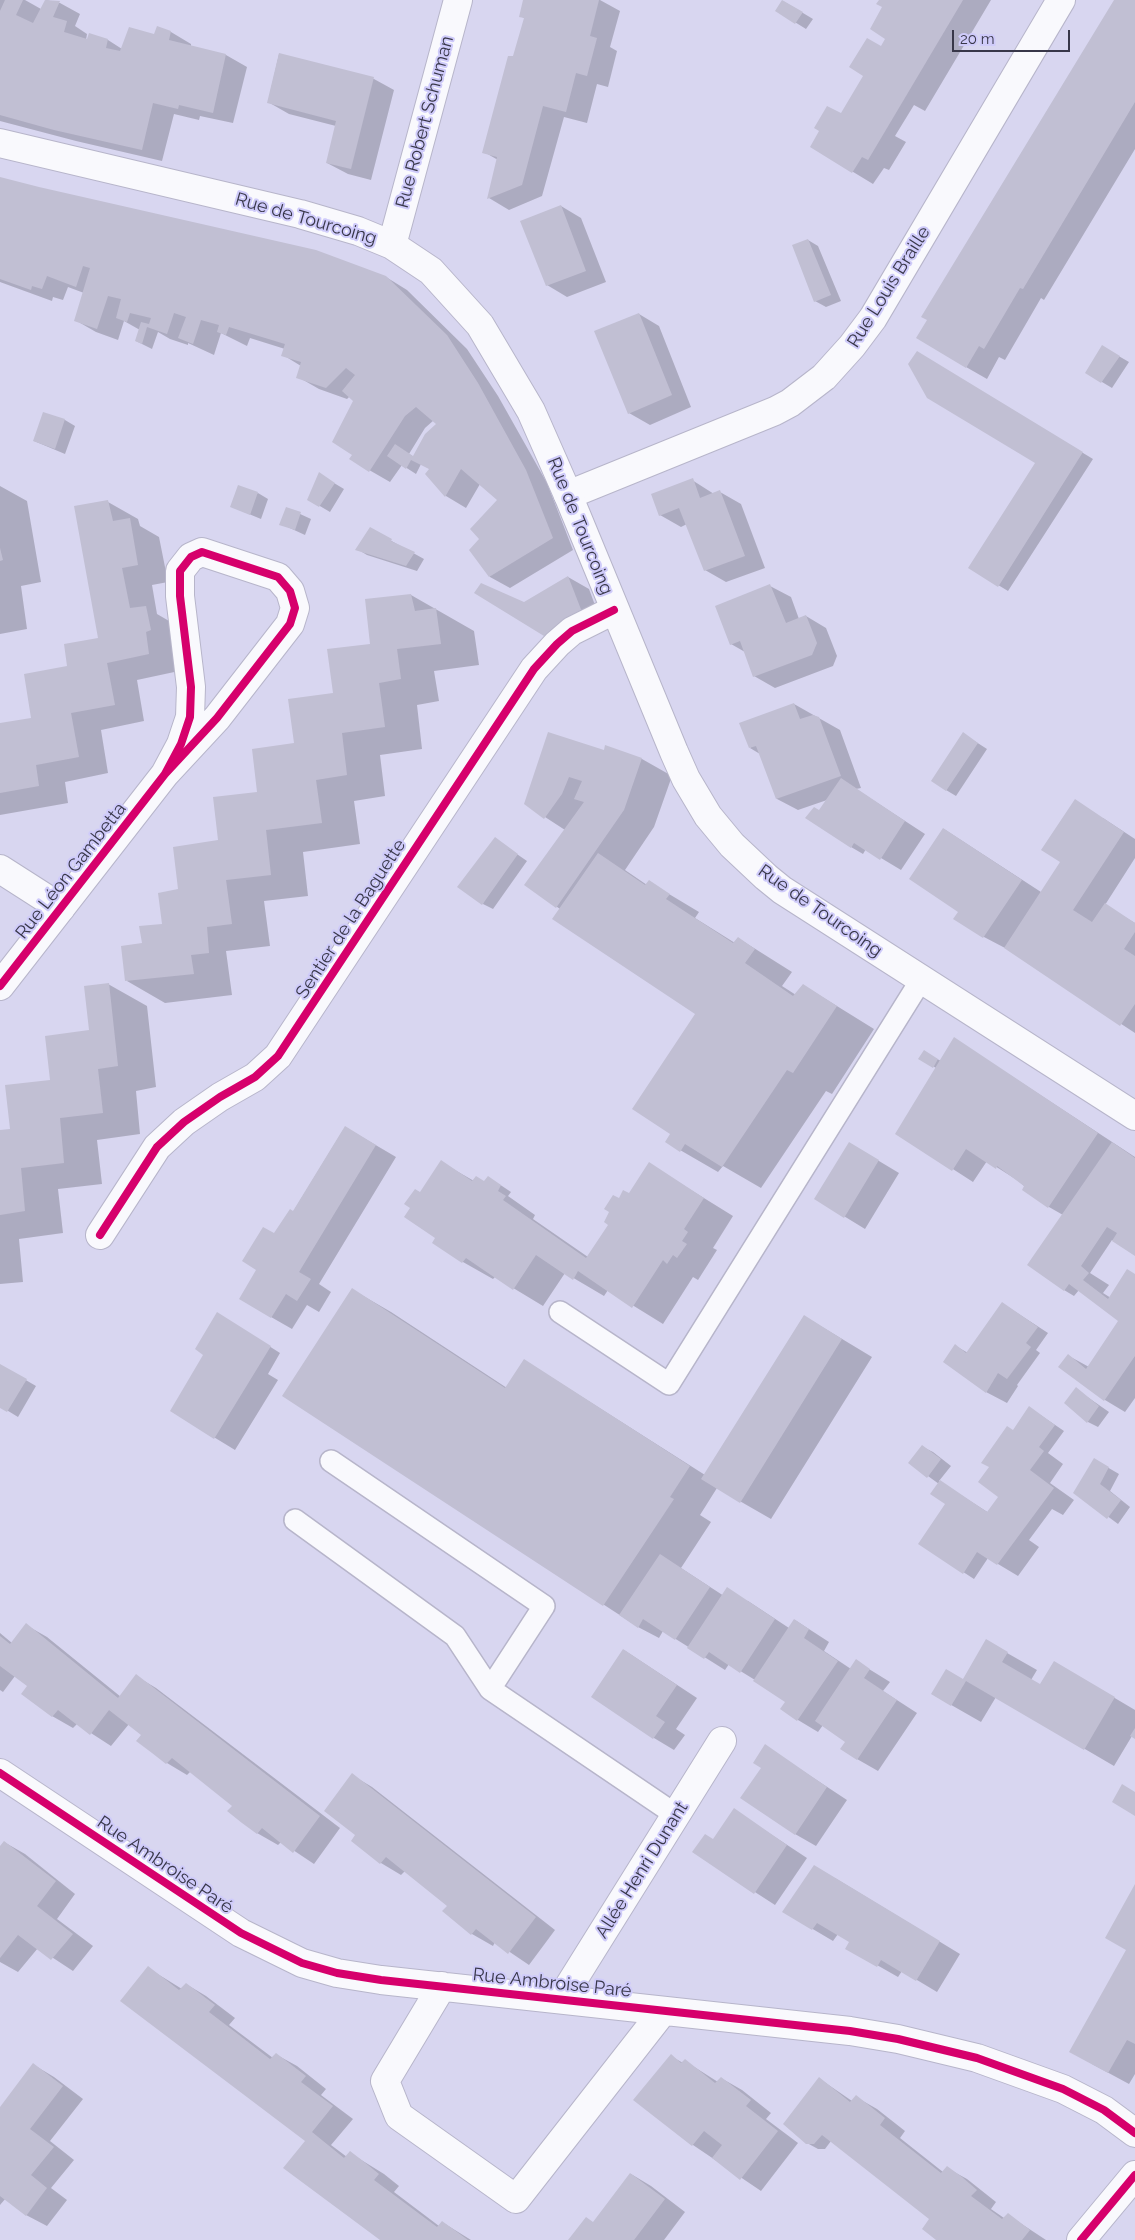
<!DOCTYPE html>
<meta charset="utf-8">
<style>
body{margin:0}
#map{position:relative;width:1135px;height:2240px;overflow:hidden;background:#d8d6f0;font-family:Raleway,sans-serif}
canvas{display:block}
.scale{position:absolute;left:952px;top:30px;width:118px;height:22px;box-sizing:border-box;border:2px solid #383749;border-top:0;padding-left:6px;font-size:15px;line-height:18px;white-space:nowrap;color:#383749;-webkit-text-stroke:4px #cfcbfa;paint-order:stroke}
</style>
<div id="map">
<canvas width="1135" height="2240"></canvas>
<div class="scale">20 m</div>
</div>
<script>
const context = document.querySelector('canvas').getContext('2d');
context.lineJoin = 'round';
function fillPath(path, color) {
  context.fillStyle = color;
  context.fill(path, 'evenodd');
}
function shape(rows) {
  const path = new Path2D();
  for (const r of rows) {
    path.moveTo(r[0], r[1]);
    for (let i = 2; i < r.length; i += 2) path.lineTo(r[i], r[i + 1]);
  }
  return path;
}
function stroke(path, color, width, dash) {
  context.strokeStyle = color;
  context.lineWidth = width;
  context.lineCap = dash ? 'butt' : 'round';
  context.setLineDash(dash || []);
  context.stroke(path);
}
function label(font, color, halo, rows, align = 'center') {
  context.font = font + ' Raleway,sans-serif';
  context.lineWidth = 4;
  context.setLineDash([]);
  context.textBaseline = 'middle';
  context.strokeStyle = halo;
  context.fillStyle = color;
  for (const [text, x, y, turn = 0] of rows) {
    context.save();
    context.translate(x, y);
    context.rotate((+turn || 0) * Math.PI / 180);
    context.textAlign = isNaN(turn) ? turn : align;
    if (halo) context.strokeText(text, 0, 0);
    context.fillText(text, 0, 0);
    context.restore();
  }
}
fillPath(shape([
 [0,0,25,0,41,9,46,0,60,3,80,14,75,26,87,34,86,40,88,40,90,35,108,40,122,49,155,35,157,28,171,32,191,44,191,47,226,55,247,67,233,123,200,116,199,120,174,114,162,161,76,141,0,121],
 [525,0,600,0,620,11,610,47,617,51,608,87,597,84,587,123,564,117,542,196,509,210,489,198,498,160,484,152,525,19,521,16],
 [880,0,991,0,925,111,914,105,895,136,906,142,889,170,884,168,873,184,812,147,841,115,887,39,884,7],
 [1116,0,1135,0,1135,149,1044,300,1041,298,1005,360,999,357,987,379,966,367],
 [783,1,813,19,806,29,777,11],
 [279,54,374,79,394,90,371,180,348,174,327,163,336,126,289,114,268,102],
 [0,178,386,277,407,290,467,349,498,396,547,483,573,550,510,588,490,577,481,539,498,500,480,484,466,508,446,496,427,474,430,469,421,464,416,474,402,465,390,482,350,459,353,454,355,400,350,396,347,399,319,389,298,377,301,366,283,355,285,349,250,338,247,346,221,333,214,355,188,343,188,345,170,339,158,332,152,349,136,341,140,330,124,321,118,340,96,332,75,320,84,293,68,287,63,300,53,297,52,301,0,282],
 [434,420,438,423,414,457,409,454,425,428],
 [561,206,581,218,606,282,567,297,547,285],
 [808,240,818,246,841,301,826,307,815,301,793,246],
 [639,314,659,326,691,407,650,425,629,413],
 [1103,347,1129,362,1112,388,1102,382],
 [918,353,1093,459,1008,591,970,568,1037,462],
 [44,414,65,420,75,426,65,454,34,441],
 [329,480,344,489,330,512,308,499],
 [692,480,714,494,720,492,741,504,765,568,726,582,705,570,687,524,681,527,660,515],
 [0,486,27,501,41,582,21,586,27,629,0,634],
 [258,493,268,499,261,519,232,507],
 [108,502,138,519,140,526,159,537,168,582,152,585,157,614,176,625,179,671,137,680,144,721,101,730,108,773,65,782,68,803,0,815,0,725,33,719,68,667,99,639],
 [287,508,311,519,305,535,281,524],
 [370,529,424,559,417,571,367,555,357,549],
 [568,577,589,589,602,624,566,647,545,635],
 [770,586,791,597,799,619,806,616,826,628,837,656,833,666,775,688,754,676,745,652,731,644],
 [411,595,474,631,479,665,434,671,439,701,417,705,422,749,380,755,385,796,354,801,360,844,303,852,308,896,264,901,270,946,226,951,232,995,165,1003,127,981,144,945,163,925,180,890,258,793],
 [794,704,840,730,861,788,856,789,925,834,901,870,866,849,863,854,851,847,819,811,827,800,798,810,777,799,760,754,750,748],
 [973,740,987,749,956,796,946,790],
 [606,747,642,759,672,776,654,827,625,870,647,885,649,882,699,912,695,918,735,943,738,938,792,972,782,986,796,995,803,985,874,1029,832,1094,826,1091,761,1188,723,1166,718,1172,680,1150,697,1014,560,909,526,885,565,830,525,804,604,752],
 [1103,818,1135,839,1135,858,1105,905,1135,923,1135,1033,1005,948,984,937,955,919,959,911,944,829,1041,892],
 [495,839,527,861,493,909,483,904],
 [108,984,147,1006,156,1087,136,1091,140,1134,97,1140,102,1184,58,1189,63,1233,19,1239,23,1282,0,1284,0,1131,12,1130,90,1031],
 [955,1039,1135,1157,1135,1254,1112,1240,1090,1273,1109,1285,1103,1293,1111,1298,1135,1275,1135,1398,1125,1412,1105,1400,1069,1356,1089,1367,1120,1320,1079,1290,1074,1296,1064,1290,1063,1215,1049,1207,1017,1180,987,1161,973,1182,897,1133,936,1068,920,1058,924,1052,941,1061],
 [345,1127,396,1157,319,1284,331,1292,319,1312,307,1305,292,1329,271,1317,258,1269],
 [869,1155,899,1173,865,1229,816,1199],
 [441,1162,474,1181,499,1184,511,1192,508,1196,535,1215,533,1219,588,1257,610,1225,619,1200,629,1195,649,1164,733,1216,713,1248,717,1250,698,1280,693,1277,663,1324,608,1290,604,1296,565,1273,543,1306,495,1277,493,1279,463,1262,437,1237,421,1194],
 [353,1290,391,1312,507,1388,524,1360,705,1475,804,1316,872,1357,771,1519,717,1488,700,1515,711,1522,681,1568,724,1596,748,1601,789,1628,795,1620,829,1642,824,1651,851,1669,856,1661,890,1682,883,1691,917,1713,878,1771,857,1759,847,1741,823,1725,818,1732,798,1720,786,1702,755,1680,729,1664,725,1670,663,1631,659,1638,638,1627,284,1396],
 [1002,1303,1048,1333,1036,1350,1040,1353,1017,1385,1018,1386,1007,1403,986,1392,956,1346,968,1353],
 [228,1320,280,1353,268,1374,278,1380,235,1450,171,1411],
 [0,1365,36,1386,18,1417,0,1406],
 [1076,1389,1109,1412,1098,1427,1088,1422],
 [1039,1414,1064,1431,1048,1453,1063,1464,1050,1483,1074,1500,1063,1515,1052,1509,1029,1540,1039,1547,1018,1576,988,1558,974,1579,920,1544,947,1504,939,1484,910,1463,923,1447,933,1452,951,1466,939,1481,989,1513,1000,1497,1013,1431],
 [1095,1460,1119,1474,1110,1491,1130,1507,1118,1524,1075,1492],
 [26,1625,47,1637,121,1697,136,1676,156,1688,340,1828,314,1864,281,1842,278,1845,257,1833,234,1805,191,1771,187,1775,167,1763,142,1734,129,1724,111,1746,77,1724,73,1728,52,1716,29,1686,15,1676,3,1692,0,1690,0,1633,12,1643],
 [986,1641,1037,1670,1031,1680,1040,1686,1054,1662,1135,1710,1135,1737,1132,1736,1114,1766,996,1697,981,1722,932,1694,963,1680],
 [624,1650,697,1698,676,1729,685,1735,674,1750,654,1738],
 [765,1746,847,1800,816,1846,795,1834,763,1767],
 [352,1775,372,1787,555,1930,529,1965,495,1942,493,1946,472,1934,444,1911,448,1906,405,1871,401,1875,381,1863,357,1834],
 [734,1810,807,1858,775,1905,693,1852,714,1840],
 [4,1842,25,1854,75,1894,57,1919,93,1946,73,1971,38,1948,18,1972,0,1962,0,1848],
 [835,1878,960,1954,937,1992,902,1971,898,1977,847,1948,851,1942,838,1934,833,1941,784,1912],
 [1135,1887,1135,2074,1129,2084,1092,2064,1128,1949],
 [148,1968,182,1989,186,1984,206,1996,235,2018,229,2025,273,2058,277,2055,297,2066,326,2089,321,2095,353,2119,331,2145,347,2157,350,2153,384,2174,399,2186,394,2192,439,2226,442,2222,471,2240,381,2240,307,2141],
 [671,2056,683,2063,685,2061,718,2082,721,2078,742,2090,771,2113,766,2119,798,2143,761,2191,693,2145,634,2100],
 [34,2065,54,2077,83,2099,50,2141,74,2160,51,2188,67,2200,47,2226,26,2215,6,2198,0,2205,0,2108],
 [820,2079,852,2101,856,2097,877,2109,905,2131,900,2138,943,2172,947,2168,967,2179,996,2202,991,2209,1004,2218,1008,2215,1046,2240,938,2240,931,2219,831,2141,825,2149,818,2149,807,2143],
 [631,2174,651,2186,685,2212,664,2240,570,2240,594,2222]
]), '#0003');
fillPath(shape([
 [5,0,23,0,16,15,33,23,45,0,60,1,53,17,67,21,64,32,87,39,89,33,108,39,106,48,120,51,129,27,154,34,157,26,171,31,169,40,226,54,213,113,179,105,178,109,153,103,142,150,54,130,0,115,0,11],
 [523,0,599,0,590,36,597,38,587,76,576,73,566,112,543,106,522,185,487,199,497,157,482,153,508,56,513,56,524,18,519,17],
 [782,0,803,12,795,24,775,11],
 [879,0,963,0,868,160,862,157,852,173,810,147,819,131,814,128,827,106,841,113,863,76,849,67,867,38,881,46,885,39,870,29,882,7,876,4],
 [1114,0,1135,0,1135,102,1023,289,1020,288,984,349,979,346,966,368,916,338,927,320,921,317],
 [279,53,374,77,351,169,326,163,336,121,267,103],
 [0,177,39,187,316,250,386,276,447,335,478,383,526,470,553,538,489,577,469,550,479,539,470,529,497,500,461,469,445,497,425,474,429,469,411,460,406,469,387,456,395,444,413,456,425,434,436,424,416,407,405,416,369,472,349,459,352,455,332,442,353,401,342,391,355,375,346,368,326,388,296,378,301,362,281,356,285,344,229,327,226,335,217,332,219,325,201,320,193,344,178,338,186,317,174,313,167,334,147,327,142,344,135,341,141,322,149,324,151,318,130,313,127,322,116,318,121,299,108,296,97,329,74,321,90,268,83,266,76,287,47,276,42,289,32,286,31,290,0,279],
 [561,205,586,271,546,286,520,221],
 [808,239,831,295,814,302,792,245],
 [639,313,672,395,628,414,594,331],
 [1102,345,1120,356,1101,383,1085,373],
 [917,351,1083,452,998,587,968,568,1035,463,927,398,908,364],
 [43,412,65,419,55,449,33,441],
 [319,472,335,483,319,507,307,500],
 [693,478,700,498,720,490,745,556,704,571,679,508,659,516,651,494],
 [238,485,258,492,250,515,230,507],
 [108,500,113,521,130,518,138,565,122,568,130,608,146,606,151,630,146,632,149,654,107,663,115,705,71,713,79,757,36,765,39,786,0,793,0,723,31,718,24,674,67,666,64,644,98,638,74,506],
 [286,507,301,512,295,530,279,525],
 [370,527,392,539,391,541,415,552,406,566,355,550],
 [0,548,3,560,0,561],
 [568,576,582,612,544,636,474,593,481,583,524,602],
 [770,584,786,623,806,615,817,643,812,655,753,677,740,641,730,645,715,606],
 [411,594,415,611,436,608,441,644,397,649,401,679,379,683,385,727,342,733,347,775,316,780,322,823,266,830,271,875,226,880,232,924,207,927,209,953,191,955,194,974,125,981,121,946,142,943,139,926,162,924,158,893,178,889,173,847,218,840,213,797,257,792,252,749,294,743,288,699,333,693,327,649,370,644,365,599],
 [794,703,800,719,813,715,819,717,841,776,776,799,756,746,749,748,739,723],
 [548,732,604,750,605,745,642,758,624,810,556,908,524,885,584,802,574,799,582,781,569,777,562,794,544,819,524,804],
 [963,732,978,743,946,791,931,781],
 [841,778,905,821,880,860,854,843,851,848,805,818,814,807,819,810],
 [1075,799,1124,832,1073,910,1092,922,1105,903,1135,923,1135,932,1124,949,1135,956,1135,1004,1120,1026,1004,948,1060,862,1041,850],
 [943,828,1022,880,983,938,953,919,958,912,909,879],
 [495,837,518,854,482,905,457,887],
 [598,853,645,885,649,880,670,894,666,899,733,943,738,937,755,949,745,963,793,996,803,984,837,1006,793,1073,787,1070,722,1167,685,1144,680,1152,665,1142,670,1134,632,1109,695,1014,552,919],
 [109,983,118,1066,98,1069,103,1113,60,1118,64,1163,21,1168,25,1211,0,1215,0,1130,10,1129,5,1085,50,1080,45,1036,89,1030,84,986],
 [954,1037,1098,1133,1048,1208,1022,1190,1024,1186,997,1166,996,1169,966,1149,952,1171,895,1134],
 [924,1050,938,1059,933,1068,918,1059],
 [345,1126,376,1145,299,1272,311,1279,297,1301,286,1294,271,1318,239,1299,256,1270,242,1261,263,1227,274,1233,290,1209,293,1211],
 [849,1142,879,1160,844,1218,814,1199],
 [1112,1142,1135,1158,1135,1256,1112,1241,1117,1233,1107,1227,1081,1266,1089,1273,1083,1280,1108,1299,1127,1269,1135,1274,1135,1356,1104,1401,1058,1367,1068,1354,1086,1369,1118,1321,1069,1284,1064,1291,1027,1265],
 [441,1160,472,1181,476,1176,484,1181,488,1176,501,1185,498,1191,506,1196,503,1200,586,1258,608,1225,604,1222,609,1212,604,1209,613,1195,619,1198,623,1190,629,1193,649,1162,704,1198,684,1229,688,1232,682,1241,687,1244,677,1258,673,1255,667,1264,663,1260,632,1308,578,1271,573,1280,536,1255,513,1290,466,1258,462,1263,432,1243,435,1238,404,1217,410,1208,404,1204,415,1189,420,1192],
 [352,1288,505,1388,524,1359,690,1466,670,1497,674,1499,603,1606,282,1396],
 [1002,1302,1038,1327,1026,1343,1031,1347,1007,1379,998,1373,986,1393,943,1362,955,1344,966,1353],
 [217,1312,271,1346,214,1439,170,1411,203,1355,195,1349],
 [804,1315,842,1339,740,1503,701,1479],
 [0,1364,27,1379,7,1412,0,1408],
 [1076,1387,1099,1406,1087,1423,1064,1403],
 [1029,1406,1055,1425,1039,1447,1044,1451,1030,1470,1054,1488,997,1565,977,1552,963,1574,918,1544,945,1504,930,1494,940,1480,987,1512,998,1497,978,1482,989,1467,981,1463,1007,1426,1013,1430],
 [922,1445,941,1459,927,1478,908,1463],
 [1094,1458,1109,1467,1100,1484,1121,1500,1107,1519,1073,1493],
 [660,1554,710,1587,675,1640,643,1619,638,1628,619,1615],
 [727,1587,775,1619,740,1673,709,1652,704,1659,687,1648],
 [794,1619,809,1629,804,1638,838,1661,797,1721,780,1709,785,1702,753,1681],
 [26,1623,118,1698,136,1674,320,1816,293,1853,262,1828,257,1834,242,1823,227,1811,232,1806,172,1758,166,1764,152,1753,136,1741,141,1735,109,1710,90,1735,58,1710,52,1717,21,1694,27,1686,0,1666,0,1636,10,1644],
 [986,1639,1008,1652,1002,1662,1040,1684,1054,1661,1115,1697,1084,1750,966,1681,951,1706,931,1694,946,1669,963,1679],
 [623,1649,677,1685,656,1716,665,1722,653,1739,591,1697],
 [856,1659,870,1669,864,1678,897,1700,857,1760,840,1749,845,1742,815,1721],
 [1135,1728,1135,1739,1130,1736],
 [765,1744,827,1787,795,1835,740,1798,761,1768,753,1763],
 [352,1773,536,1917,508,1954,476,1929,471,1935,442,1911,447,1906,386,1857,380,1864,351,1841,355,1835,324,1811],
 [1122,1784,1135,1792,1135,1816,1112,1802],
 [734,1808,787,1845,754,1894,692,1852,705,1834,713,1839],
 [4,1841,56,1881,37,1906,73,1934,51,1960,18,1935,0,1958,0,1846],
 [814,1865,940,1941,916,1981,881,1960,877,1967,845,1949,849,1942,817,1923,812,1930,782,1912],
 [1135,1884,1135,2044,1127,2040,1108,2073,1069,2052,1126,1950,1105,1938],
 [148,1966,179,1990,186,1983,215,2005,209,2012,239,2035,270,2059,276,2053,306,2076,301,2082,333,2106,312,2132,344,2158,350,2151,363,2161,379,2174,374,2180,437,2227,442,2221,468,2240,380,2240,283,2168,305,2141,120,2001],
 [671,2054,681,2063,685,2059,715,2083,721,2077,751,2100,746,2106,778,2131,740,2180,712,2158,722,2145,704,2131,692,2146,633,2100],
 [33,2063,63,2086,30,2129,54,2147,31,2175,47,2188,26,2216,0,2196,0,2107],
 [819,2077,850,2102,856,2095,885,2118,880,2125,941,2173,947,2166,962,2177,977,2190,971,2196,1002,2219,1008,2213,1030,2230,1022,2240,936,2240,922,2229,929,2219,822,2135,814,2144,806,2144,783,2124],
 [630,2173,665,2199,634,2240,568,2240,586,2217,593,2222]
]), '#c1bfd3');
const service = shape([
 [560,1312,669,1384,921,980],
 [331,1461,544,1606,490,1689],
 [295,1520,455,1636,490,1689,676,1815]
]);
const minor = shape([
 [568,495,775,411,790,403,824,377,852,346,873,318,1061,0],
 [0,869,61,908],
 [0,986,165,774,217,718,290,624,295,608,290,591,278,577,202,552,191,557,180,571,180,596,191,687,190,717,181,744,165,774],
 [100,1235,157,1147,184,1122,220,1097,255,1077,278,1056,534,669,557,644,572,631,614,610],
 [0,1773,241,1933,302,1963,337,1973,381,1980,850,2031,898,2039,977,2058,1063,2089,1104,2110,1135,2133],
 [442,1986,385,2081,399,2116,516,2199,663,2011],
 [561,1999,722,1741],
 [1081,2240,1135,2175]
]);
const secondary = shape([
 [0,143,300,214,358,231,392,245,431,271,480,325,531,411,568,495,674,752,686,779,708,816,732,845,766,877,782,890,1135,1116],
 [392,245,458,0]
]);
stroke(service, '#b7b5ca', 24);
stroke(minor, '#b7b5ca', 30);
stroke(secondary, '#b7b5ca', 30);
stroke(service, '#f9f9fd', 21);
stroke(minor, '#f9f9fd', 28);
stroke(secondary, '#f9f9fd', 28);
stroke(shape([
 [0,986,165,774,217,718,290,624,295,608,290,591,278,577,202,552,191,557,180,571,180,596,191,687,190,717,181,744,165,774],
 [100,1235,157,1147,184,1122,220,1097,255,1077,278,1056,534,669,557,644,572,631,614,610],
 [0,1773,241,1933,302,1963,337,1973,381,1980,850,2031,898,2039,977,2058,1063,2089,1104,2110,1135,2133],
 [1081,2240,1135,2175]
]), '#d6006c', 8);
label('18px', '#383749', '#cfcbfa', [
 ["Rue Robert Schuman",425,122,-75],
 ["Rue de Tourcoing",306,219,16],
 ["Rue Louis Braille",889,287,-58],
 ["Rue de Tourcoing",580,526,68],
 ["Rue Léon Gambetta",71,871,-52],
 ["Rue de Tourcoing",820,911,35],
 ["Sentier de la Baguette",351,919,-57],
 ["Rue Ambroise Paré",165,1865,34],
 ["Allée Henri Dunant",642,1870,-58],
 ["Rue Ambroise Paré",552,1983,6]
]);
</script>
